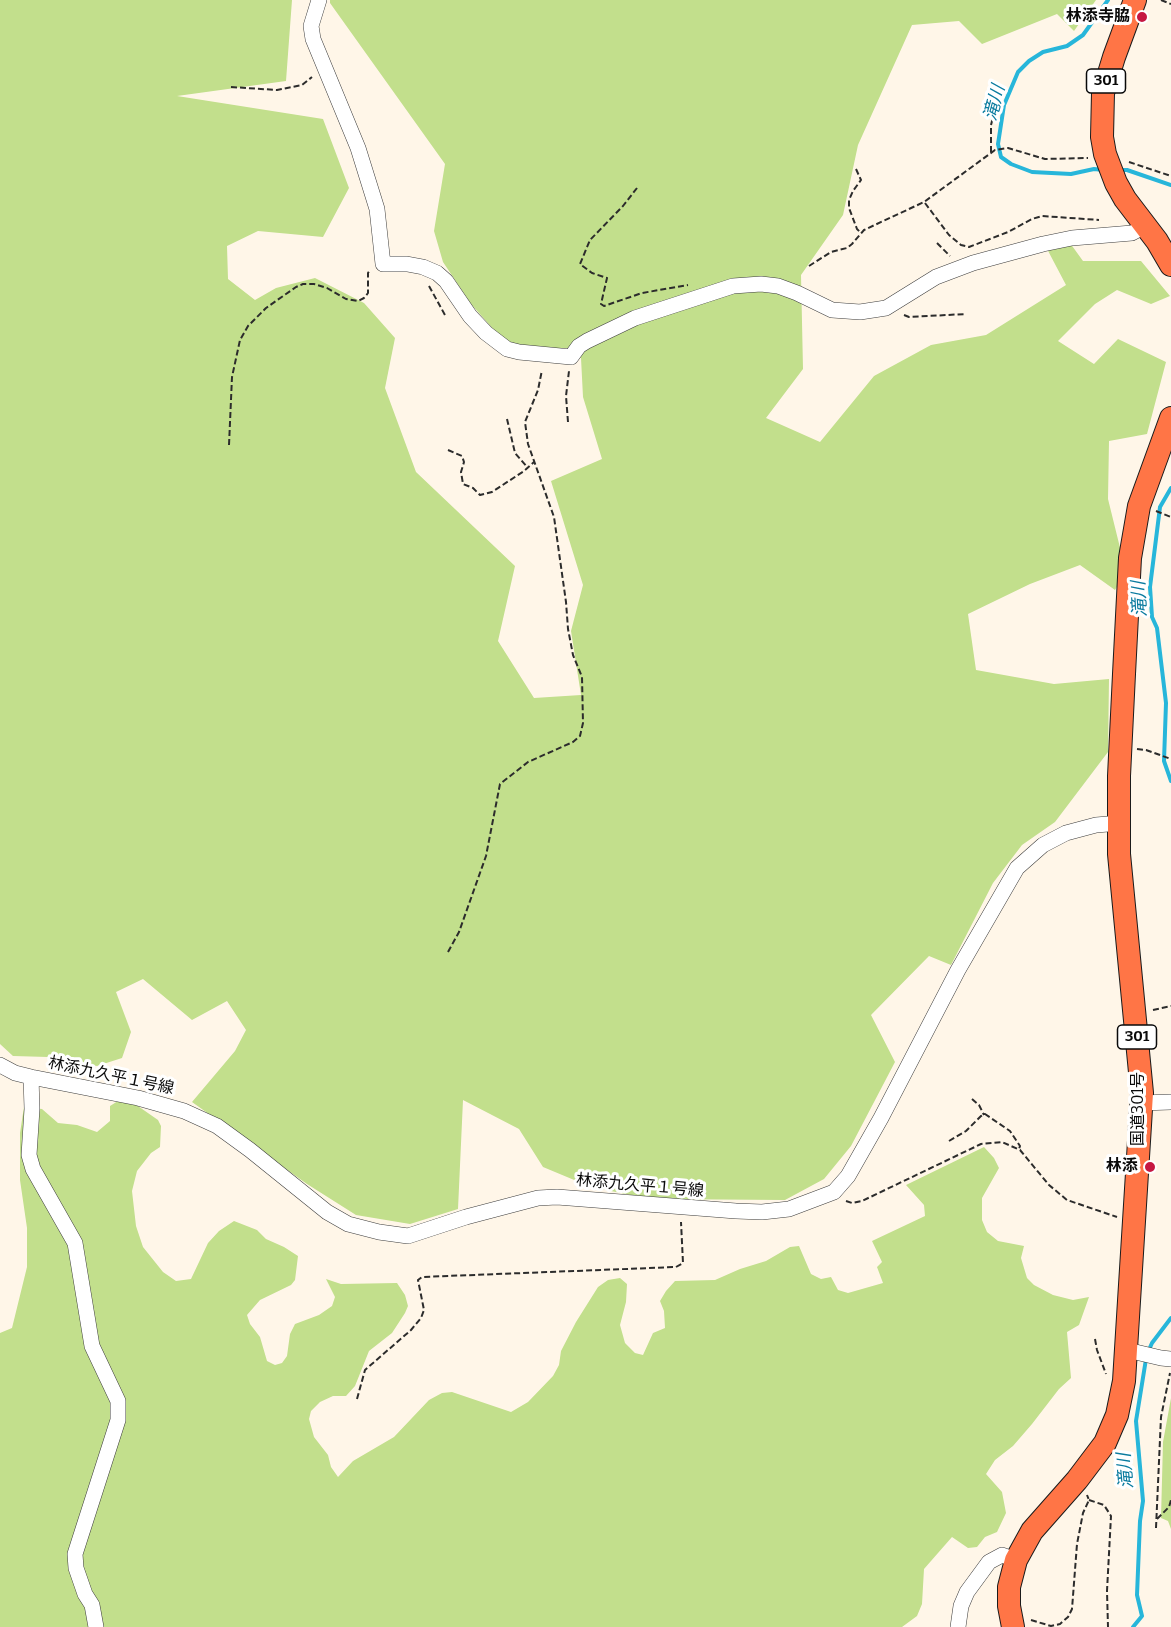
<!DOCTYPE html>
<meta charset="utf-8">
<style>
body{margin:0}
canvas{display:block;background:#fff6e8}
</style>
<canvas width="1171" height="1627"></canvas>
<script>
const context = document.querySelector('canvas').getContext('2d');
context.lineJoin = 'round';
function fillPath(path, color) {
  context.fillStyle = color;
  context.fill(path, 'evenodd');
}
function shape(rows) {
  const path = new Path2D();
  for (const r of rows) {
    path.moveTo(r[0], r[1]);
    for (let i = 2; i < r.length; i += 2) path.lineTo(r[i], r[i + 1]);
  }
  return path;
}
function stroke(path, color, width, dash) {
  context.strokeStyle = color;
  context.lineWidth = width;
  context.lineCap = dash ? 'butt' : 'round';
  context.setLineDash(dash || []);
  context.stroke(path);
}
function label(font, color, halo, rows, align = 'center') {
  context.font = font + ' Bitter,"Noto Sans JP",serif';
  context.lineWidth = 6;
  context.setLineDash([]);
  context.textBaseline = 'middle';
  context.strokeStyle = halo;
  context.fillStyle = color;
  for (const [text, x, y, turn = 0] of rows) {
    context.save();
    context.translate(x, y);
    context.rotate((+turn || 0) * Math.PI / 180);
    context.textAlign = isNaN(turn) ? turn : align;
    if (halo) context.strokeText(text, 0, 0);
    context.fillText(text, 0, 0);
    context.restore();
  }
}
fillPath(shape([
 [0,0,292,0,286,81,177,96,323,119,349,188,323,237,258,231,227,246,228,279,255,300,276,288,315,278,364,303,395,338,385,388,416,472,515,566,498,641,534,698,581,695,571,631,583,585,551,481,602,459,583,397,581,358,569,348,520,349,501,338,471,304,443,262,434,231,445,164,330,3,330,0,1096,0,1074,31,1057,14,982,44,959,21,912,25,858,145,843,215,801,275,803,369,766,418,820,442,874,376,931,345,986,335,1066,285,1046,247,1070,243,1083,261,1141,261,1170,296,1151,304,1117,290,1095,304,1058,341,1094,364,1118,339,1166,362,1147,434,1109,441,1108,499,1126,572,1115,590,1080,565,1030,584,968,614,976,670,1054,684,1109,679,1108,752,1055,822,1022,845,993,883,951,965,929,956,871,1015,895,1062,851,1146,824,1179,785,1200,651,1199,591,1187,543,1167,519,1129,463,1100,458,1209,410,1224,356,1215,307,1184,192,1102,235,1051,246,1030,227,1001,192,1020,143,979,116,992,131,1032,122,1058,97,1066,48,1057,13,1056,0,1044],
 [118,1101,135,1104,158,1120,161,1126,160,1147,151,1153,137,1171,132,1191,136,1226,143,1247,163,1272,176,1281,191,1279,208,1243,219,1231,234,1221,257,1230,266,1239,284,1247,298,1256,295,1280,291,1285,260,1300,247,1315,250,1324,260,1337,267,1361,275,1365,282,1363,287,1356,290,1334,295,1324,319,1315,332,1306,335,1297,326,1279,341,1284,397,1283,405,1295,408,1306,405,1313,392,1333,369,1351,355,1386,346,1396,333,1396,320,1402,311,1411,309,1419,314,1437,328,1455,331,1467,338,1477,353,1461,394,1437,429,1400,442,1393,452,1392,511,1412,528,1402,553,1376,559,1365,561,1351,576,1322,598,1287,608,1280,620,1278,627,1284,626,1302,620,1325,625,1343,635,1353,643,1355,653,1333,665,1328,664,1311,660,1301,666,1291,675,1281,715,1280,740,1269,766,1261,790,1247,799,1246,811,1274,821,1279,831,1277,838,1290,848,1293,883,1283,877,1267,882,1262,872,1241,925,1216,924,1205,906,1185,984,1147,994,1158,999,1168,982,1198,982,1220,987,1232,998,1241,1024,1246,1021,1258,1027,1278,1034,1285,1053,1295,1073,1300,1089,1297,1079,1325,1067,1332,1071,1378,1059,1389,1032,1424,1013,1446,995,1460,986,1474,1002,1492,1006,1513,997,1532,985,1537,977,1547,968,1548,952,1537,924,1569,922,1604,917,1616,902,1627,0,1627,0,1333,12,1328,27,1267,27,1228,20,1180,20,1133,24,1107,42,1109,58,1123,77,1125,97,1132,110,1121,110,1106],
 [1171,1398,1171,1529,1168,1521,1161,1518,1163,1442]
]), '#c2df8c');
stroke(shape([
 [1103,170,1094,169,1071,174,1032,172,1011,164,1001,157,998,144,1004,105,1018,72,1029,61,1043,52,1067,46,1083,35,1108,0],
 [1120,170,1127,170,1171,185],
 [1171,488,1160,507,1150,587,1152,617,1157,628,1166,703,1164,761,1171,781],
 [1148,1352,1152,1343,1171,1318],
 [1133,1627,1142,1616,1137,1595,1140,1521,1143,1501,1136,1421,1146,1359]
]), '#27b6da', 4);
const minor = shape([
 [319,0,311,26,313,39,358,148,377,209,383,264,407,264,423,267,437,273,446,281,470,316,486,333,507,349,519,352,571,357,579,346,587,341,635,318,733,286,761,284,778,286,797,293,832,310,860,312,886,308,936,277,973,263,1043,244,1072,238,1132,233,1145,226],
 [0,1065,15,1073,31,1077,138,1098,184,1111,217,1126,250,1150,327,1212,348,1224,379,1232,408,1236,466,1217,538,1198,557,1197,736,1211,762,1212,789,1209,834,1192,848,1176,881,1118,958,970,1017,868,1043,845,1066,833,1096,825,1120,823],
 [31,1077,32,1109,29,1155,33,1169,75,1243,92,1346,118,1401,118,1420,75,1554,76,1568,85,1594,92,1605,96,1627],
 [1141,1103,1171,1102],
 [1127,1350,1161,1358,1171,1359],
 [958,1627,961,1606,967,1592,989,1562,1002,1555,1016,1560]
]);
const highway = shape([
 [1135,0,1114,57,1103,93,1102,137,1105,154,1116,183,1125,199,1157,241,1171,265],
 [1013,1627,1009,1606,1009,1587,1016,1560,1032,1531,1077,1480,1105,1443,1117,1415,1124,1381,1142,1093,1119,854,1119,776,1124,674,1130,558,1139,506,1171,418]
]);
stroke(minor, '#3d3d3d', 16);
stroke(highway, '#1b1b1b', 24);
stroke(shape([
 [1161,0,1171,4],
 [231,87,277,90,302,85,312,77],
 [991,152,991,125,998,97],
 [1129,162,1171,176],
 [856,169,861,180,853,191,849,200,849,208,857,229,861,233],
 [637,188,623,206,590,240,580,264,592,273,607,278,601,304,604,306,642,293,688,285],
 [925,203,949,235,961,245,969,247,1008,232,1032,219,1042,216,1099,220],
 [937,243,950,256],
 [809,266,831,252,847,248,852,244,864,230,924,202,995,150,1008,148,1045,159,1088,158],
 [429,286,445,315],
 [904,315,909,317,966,314],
 [507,419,515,453,528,468],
 [568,422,566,396,569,371],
 [229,445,232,377,240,340,248,326,266,308,296,287,303,284,314,284,327,288,346,299,358,301,364,298,368,293,368,273,370,270],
 [448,450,462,456,464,462,461,472,463,484,473,488,480,495,492,492,524,471,534,462],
 [1156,511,1171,517],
 [1137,749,1146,750,1171,759],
 [448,952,459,932,486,856,500,784,528,762,573,742,580,736,583,723,582,677,573,655,568,629,566,602,554,517,528,444,525,422,538,390,542,370],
 [1153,1010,1171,1006],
 [972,1099,979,1105,984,1115],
 [949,1141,966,1131,981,1116,985,1114,1010,1131,1020,1146,1019,1149],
 [846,1201,852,1203,862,1201,981,1144,1002,1142,1020,1150,1049,1185,1067,1200,1117,1217],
 [1095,1339,1097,1350,1106,1374],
 [357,1399,365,1370,411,1330,421,1318,424,1310,418,1280,422,1277,676,1267,683,1263,681,1222],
 [1089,1500,1104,1505,1111,1516,1107,1591,1108,1627],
 [1157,1519,1169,1507,1171,1500],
 [1156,1528,1161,1417,1170,1373],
 [1031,1620,1051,1626,1060,1624,1068,1617,1072,1609,1077,1544,1083,1513,1089,1500,1087,1495]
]), '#2c2c2c', 2, [6, 3]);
stroke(minor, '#fff', 15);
stroke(highway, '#ff7546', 22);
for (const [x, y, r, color] of [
 [1142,17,6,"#c61742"],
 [1150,1167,6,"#c61742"]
]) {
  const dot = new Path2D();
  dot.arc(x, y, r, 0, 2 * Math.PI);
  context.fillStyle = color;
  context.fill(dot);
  stroke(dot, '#fff', 2);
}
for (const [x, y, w] of [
 [1106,81,39],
 [1137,1037,39]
]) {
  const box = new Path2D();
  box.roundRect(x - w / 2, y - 12, w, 24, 4.5);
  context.fillStyle = '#fff';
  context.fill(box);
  stroke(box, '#0a0a0a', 1.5);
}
label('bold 15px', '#0a0a0a', null, [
 ["301",1106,81],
 ["301",1137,1037]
]);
label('bold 16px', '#0a0a0a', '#fff', [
 ["林添寺脇",1130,17],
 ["林添",1138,1167]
], 'right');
label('16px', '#0a0a0a', '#fff', [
 ["林添九久平１号線",111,1076,12],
 ["国道301号",1139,1109,-90],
 ["林添九久平１号線",640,1186,5]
]);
label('italic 18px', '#0a7b9f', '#fff', [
 ["滝川",995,103,-75],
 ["滝川",1140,599,-93],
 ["滝川",1126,1471,-95]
]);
</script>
